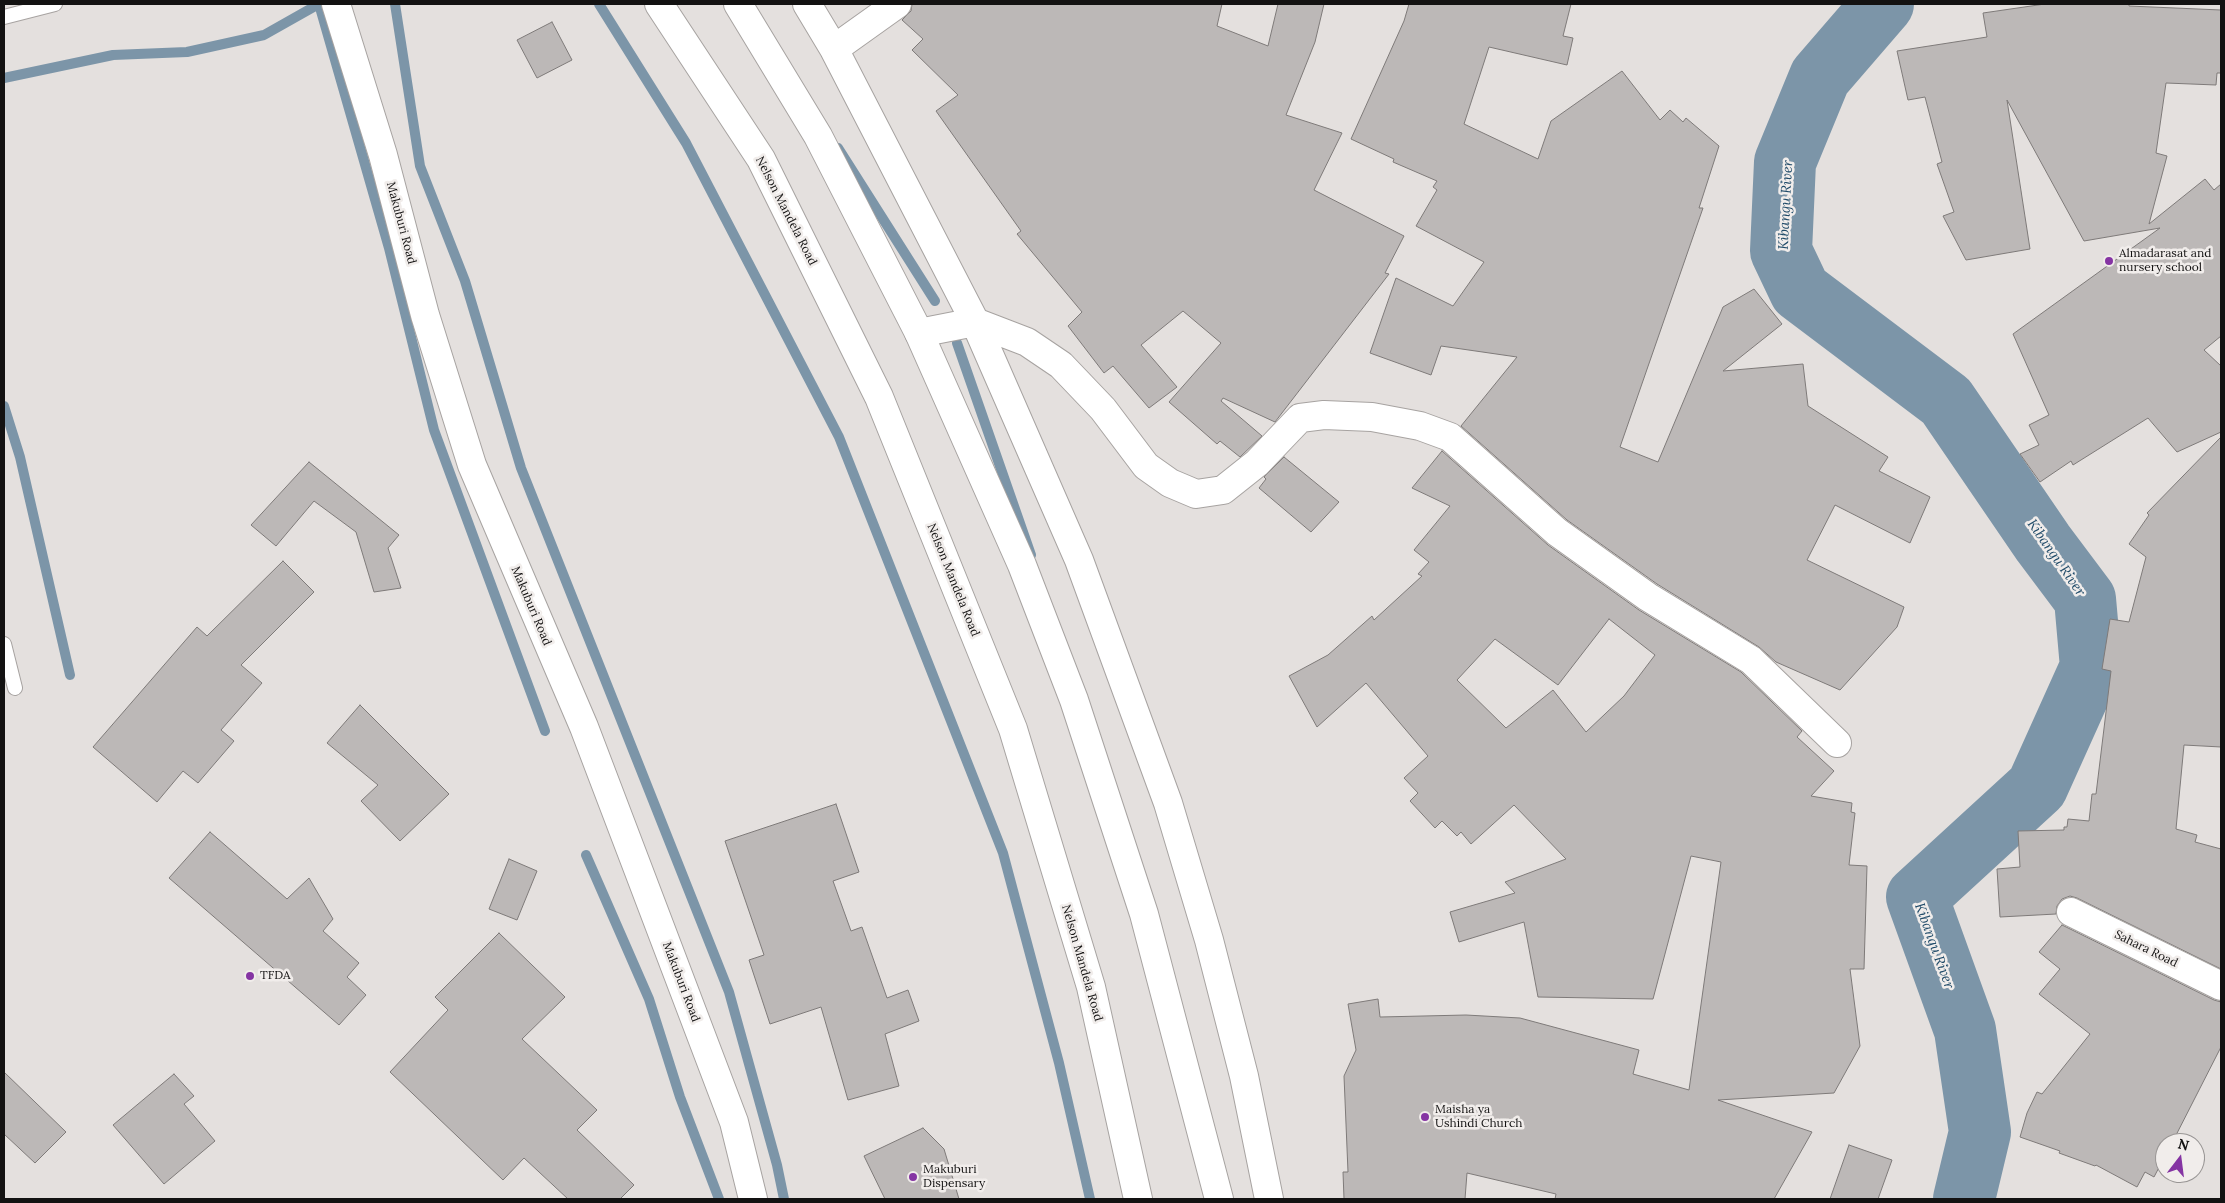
<!DOCTYPE html>
<style>
body{margin:0}
#map{position:relative;width:2225px;height:1203px;overflow:hidden;background:#e4e0de;font-family:Lora,serif}
canvas{display:block}
.frame{position:absolute;inset:0;border:5px solid #131212;pointer-events:none}
.north{position:absolute;left:2155px;top:1133px;width:50px;height:50px;box-sizing:border-box;background:#f1edeb;border:1px solid #989594;border-radius:50%;rotate:15deg;font-size:14px;font-weight:700;line-height:20px;text-align:center;color:#131212}
.north::after{content:'';display:block;margin:auto;width:18px;height:22px;background:#8534a3;clip-path:polygon(50% 0,100% 100%,50% 72%,0 100%)}
</style>
<div id="map">
<canvas width="2225" height="1203"></canvas>
<div class="frame"></div>
<div class="north">N</div>
</div>
<script>
const context = document.querySelector('canvas').getContext('2d');
context.lineJoin = 'round';
function shape(rows) {
  const path = new Path2D();
  for (const r of rows) {
    path.moveTo(r[0], r[1]);
    for (let i = 2; i < r.length; i += 2) path.lineTo(r[i], r[i + 1]);
  }
  return path;
}
function stroke(path, color, width, dash) {
  context.strokeStyle = color;
  context.lineWidth = width;
  context.lineCap = dash ? 'butt' : 'round';
  context.setLineDash(dash || []);
  context.stroke(path);
}
function fillPath(path, color) {
  context.fillStyle = color;
  context.fill(path, 'evenodd');
}
function label(font, color, halo, rows, align = 'center') {
  context.font = font + ' Lora,serif';
  context.lineWidth = 5;
  context.setLineDash([]);
  context.textBaseline = 'middle';
  context.strokeStyle = halo;
  context.fillStyle = color;
  for (const [text, x, y, turn = 0] of rows) {
    context.save();
    context.translate(x, y);
    context.rotate((+turn || 0) * Math.PI / 180);
    context.textAlign = isNaN(turn) ? turn : align;
    if (halo) context.strokeText(text, 0, 0);
    context.fillText(text, 0, 0);
    context.restore();
  }
}
stroke(shape([
 [319,4,389,248,434,430,545,731],
 [395,4,420,166,465,281,521,468,729,992,777,1165,784,1199],
 [599,4,686,143,839,437,1003,853,1059,1063,1090,1199],
 [4,78,113,55,187,52,264,35,319,4],
 [838,148,935,301],
 [957,343,1031,555],
 [4,406,20,457,70,675],
 [586,855,649,999,680,1097,719,1199]
]), '#7c95a8', 10);
stroke(shape([
 [1883,4,1820,77,1785,162,1781,251,1800,291,1946,401,2043,543,2085,599,2091,667,2037,787,1917,897,1965,1030,1980,1132,1964,1199]
]), '#7c95a8', 62);
const building = shape([
 [912,4,1222,4,1217,26,1268,46,1278,4,1324,4,1315,42,1286,115,1342,133,1314,190,1404,236,1385,273,1389,274,1275,422,1223,398,1221,401,1262,436,1240,457,1220,441,1217,444,1169,402,1221,343,1183,311,1141,345,1177,387,1149,408,1113,366,1104,373,1068,326,1082,312,1017,234,1021,231,936,111,958,95,912,50,923,39,902,20,911,11,912,4],
 [1409,4,1571,4,1563,36,1573,38,1567,65,1489,47,1464,124,1538,159,1551,121,1622,71,1660,120,1670,110,1683,122,1686,118,1719,146,1699,208,1703,208,1620,447,1658,462,1723,307,1754,289,1782,324,1723,371,1803,364,1808,406,1888,457,1879,471,1930,497,1910,543,1835,505,1807,560,1904,607,1897,627,1840,690,1776,662,1759,647,1657,584,1567,520,1461,426,1517,357,1441,346,1431,375,1370,353,1396,278,1453,306,1484,262,1416,226,1437,190,1433,187,1437,181,1393,162,1394,159,1351,139,1404,21,1409,4],
 [2045,4,2129,4,2129,6,2221,10,2221,73,2217,73,2216,85,2166,83,2156,153,2167,156,2149,224,2205,179,2214,190,2221,184,2221,336,2204,350,2221,366,2221,432,2177,452,2148,418,2073,465,2071,461,2040,482,2020,454,2039,445,2029,425,2049,415,2013,334,2160,228,2084,241,2007,100,2030,249,1966,260,1943,216,1954,212,1937,164,1942,162,1925,97,1908,100,1897,51,1987,37,1983,13,2045,4],
 [552,22,572,60,537,78,517,40,552,22],
 [2221,437,2221,747,2184,745,2176,829,2197,835,2195,842,2221,849,2221,969,2077,898,2070,896,2062,899,2057,906,2056,914,2000,917,1997,869,2020,867,2018,831,2064,830,2064,827,2067,827,2068,819,2089,821,2092,794,2096,794,2111,671,2102,669,2110,619,2129,622,2146,557,2129,544,2149,515,2147,513,2221,437],
 [1442,451,1548,545,1639,610,1741,672,1802,731,1797,737,1834,771,1811,796,1852,803,1851,812,1855,813,1849,865,1867,866,1864,969,1850,969,1860,1046,1834,1093,1718,1100,1812,1132,1774,1199,1555,1199,1556,1194,1467,1173,1465,1199,1344,1199,1343,1172,1348,1172,1344,1076,1356,1050,1348,1004,1378,999,1380,1017,1466,1015,1520,1018,1639,1050,1633,1074,1689,1090,1721,862,1691,856,1653,999,1538,997,1524,922,1459,942,1450,912,1515,893,1505,882,1566,859,1514,805,1471,844,1461,832,1457,836,1442,821,1435,828,1410,801,1418,793,1404,778,1428,756,1366,683,1317,727,1289,676,1328,655,1372,616,1374,620,1422,576,1418,574,1429,562,1414,550,1450,506,1412,488,1442,451],
 [1609,619,1655,655,1624,696,1586,732,1553,690,1506,728,1457,680,1495,639,1558,685,1609,619],
 [1284,457,1339,502,1311,532,1259,488,1266,479,1264,477,1284,457],
 [309,462,399,535,388,548,401,588,374,592,356,532,314,501,276,546,251,525,309,462],
 [283,561,314,592,241,665,262,683,221,730,234,741,198,783,183,771,157,802,93,747,197,627,207,636,283,561],
 [360,705,449,794,400,841,361,801,378,785,327,743,360,705],
 [836,804,859,872,833,881,851,931,862,927,887,998,908,990,919,1021,885,1034,899,1086,848,1100,821,1007,770,1024,749,960,764,955,725,841,836,804],
 [210,832,287,899,309,878,333,919,323,931,359,963,347,977,366,995,339,1025,169,878,210,832],
 [509,859,537,871,517,920,489,909,509,859],
 [2062,925,2214,1000,2221,1002,2221,1047,2172,1143,2165,1143,2165,1156,2154,1177,2145,1172,2137,1187,2096,1165,2095,1166,2059,1153,2060,1151,2020,1137,2027,1113,2037,1092,2042,1094,2090,1034,2039,994,2060,969,2039,952,2062,925],
 [499,933,565,997,522,1039,597,1110,577,1130,634,1185,620,1199,568,1199,524,1158,503,1180,390,1072,448,1010,435,997,499,933],
 [4,1072,66,1132,35,1163,4,1134,4,1072],
 [174,1074,194,1096,184,1104,215,1141,164,1184,113,1125,174,1074],
 [923,1128,944,1149,959,1199,885,1199,864,1156,923,1128],
 [1849,1145,1892,1160,1878,1199,1830,1199,1849,1145]
]);
fillPath(building, '#bcb8b7');
stroke(building, '#7e7a79', 1);
const lane = shape([
 [4,17,55,4],
 [4,644,15,688]
]);
const street = shape([
 [807,4,834,49,975,322,1079,560,1168,803,1209,940,1244,1076,1269,1199],
 [834,49,897,4],
 [919,333,975,322,1027,342,1061,365,1103,409,1146,466,1170,483,1196,494,1223,490,1257,463,1300,418,1324,415,1372,417,1420,426,1450,437,1557,532,1648,597,1751,660,1837,743],
 [2071,912,2221,986]
]);
const secondary = shape([
 [336,4,383,155,425,315,472,465,584,727,638,869,734,1122,753,1199]
]);
const primary = shape([
 [659,4,761,159,879,397,1013,729,1091,987,1138,1199],
 [738,4,818,136,919,333,1022,565,1074,700,1144,914,1219,1199]
]);
stroke(lane, '#a7a3a1', 16);
stroke(street, '#a7a3a1', 30);
stroke(secondary, '#a7a3a1', 30);
stroke(primary, '#a7a3a1', 30);
stroke(lane, '#fff', 14);
stroke(street, '#fff', 28);
stroke(secondary, '#fff', 28);
stroke(primary, '#fff', 28);
for (const [x, y, r, color] of [
 [2109,261,5,"#8534a3"],
 [250,976,5,"#8534a3"],
 [1425,1117,5,"#8534a3"],
 [913,1177,5,"#8534a3"]
]) {
  const dot = new Path2D();
  dot.arc(x, y, r, 0, 2 * Math.PI);
  context.fillStyle = color;
  context.fill(dot);
  stroke(dot, '#f1edeb', 2);
}
label('12px', '#131212', '#f1edeb', [
 ["Nelson Mandela Road",786,211,63],
 ["Makuburi Road",401,223,75],
 ["Nelson Mandela Road",953,580,68],
 ["Makuburi Road",531,606,67],
 ["Sahara Road",2146,949,26],
 ["Nelson Mandela Road",1082,963,74],
 ["Makuburi Road",681,982,69]
]);
label('12px', '#131212', '#f1edeb', [
 ["Almadarasat and",2119,254],
 ["nursery school",2119,268],
 ["TFDA",260,976],
 ["Maisha ya",1435,1110],
 ["Ushindi Church",1435,1124],
 ["Makuburi",923,1170],
 ["Dispensary",923,1184]
], 'left');
label('italic 14px', '#204b69', '#f1edeb', [
 ["Kibangu River",1786,205,-87],
 ["Kibangu River",2056,558,55],
 ["Kibangu River",1934,946,70]
]);
</script>
